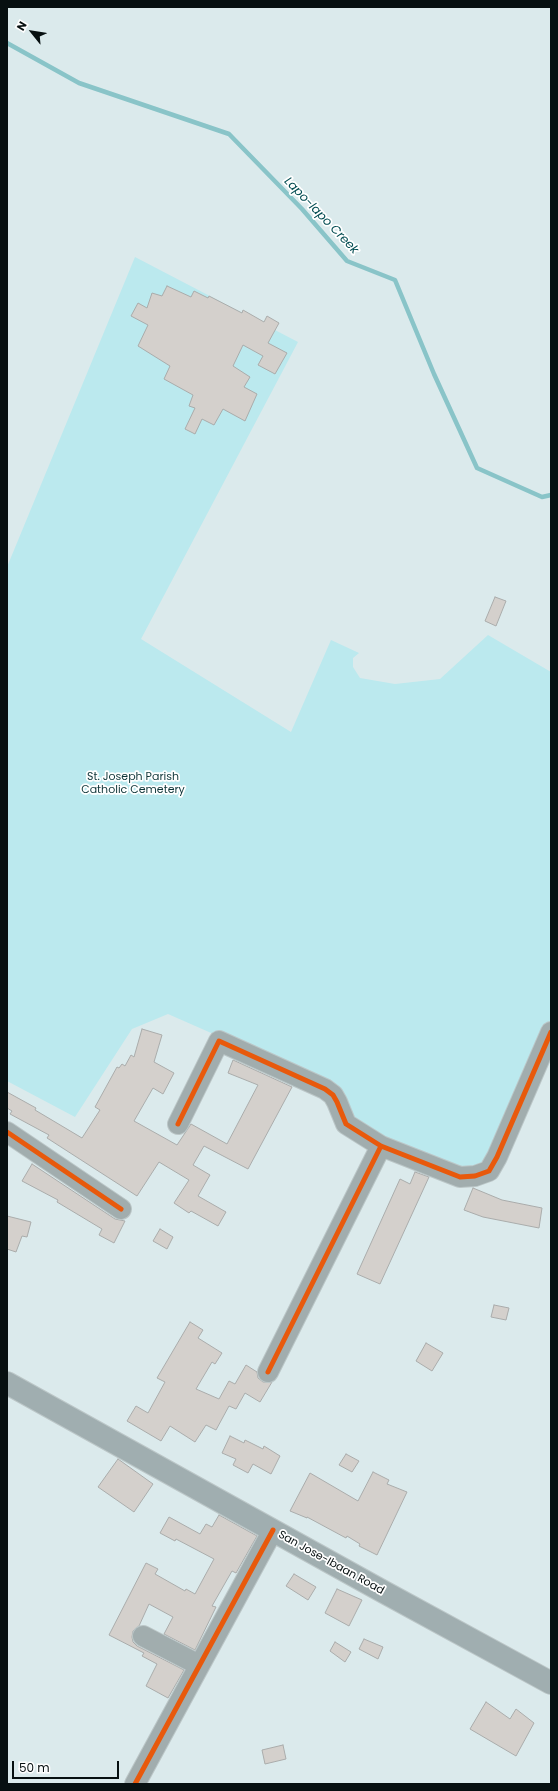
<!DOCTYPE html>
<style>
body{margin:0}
#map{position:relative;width:558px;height:1791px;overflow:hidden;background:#dbeaec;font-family:Poppins,sans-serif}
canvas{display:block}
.frame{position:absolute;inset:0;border:8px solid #071011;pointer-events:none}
.north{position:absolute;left:12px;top:12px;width:40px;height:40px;-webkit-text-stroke:3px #fff;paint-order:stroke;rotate:300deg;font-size:11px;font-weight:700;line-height:16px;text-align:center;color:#071011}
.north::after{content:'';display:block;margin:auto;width:14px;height:18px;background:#071011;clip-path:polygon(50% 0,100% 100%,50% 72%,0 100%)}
.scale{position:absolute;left:12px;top:1761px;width:107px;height:18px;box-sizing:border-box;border:2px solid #071011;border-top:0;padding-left:5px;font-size:12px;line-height:14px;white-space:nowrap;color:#071011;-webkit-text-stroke:3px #fff;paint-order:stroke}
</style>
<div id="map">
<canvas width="558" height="1791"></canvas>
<div class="frame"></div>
<div class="north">N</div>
<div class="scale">50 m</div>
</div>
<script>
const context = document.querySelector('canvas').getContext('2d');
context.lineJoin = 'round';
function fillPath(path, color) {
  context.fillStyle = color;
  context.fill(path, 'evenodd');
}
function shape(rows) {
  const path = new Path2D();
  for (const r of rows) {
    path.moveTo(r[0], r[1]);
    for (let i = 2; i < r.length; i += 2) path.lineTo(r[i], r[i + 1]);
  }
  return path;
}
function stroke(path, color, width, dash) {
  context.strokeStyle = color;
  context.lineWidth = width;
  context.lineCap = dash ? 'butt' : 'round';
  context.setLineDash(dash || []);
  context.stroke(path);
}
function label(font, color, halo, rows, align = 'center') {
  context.font = font + ' Poppins,sans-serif';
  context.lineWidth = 3.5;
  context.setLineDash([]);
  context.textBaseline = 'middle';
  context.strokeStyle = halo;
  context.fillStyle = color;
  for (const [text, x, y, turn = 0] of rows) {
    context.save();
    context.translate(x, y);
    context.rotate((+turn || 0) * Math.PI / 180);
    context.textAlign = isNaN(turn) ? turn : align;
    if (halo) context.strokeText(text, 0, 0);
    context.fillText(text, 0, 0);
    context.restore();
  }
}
fillPath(shape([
 [135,257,298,342,141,639,291,732,331,640,359,653,353,658,353,667,360,678,395,684,440,679,488,635,551,672,551,1019,489,1157,476,1170,461,1173,350,1124,327,1084,168,1014,132,1029,75,1117,7,1081,7,567]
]), '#bbe9ee');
stroke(shape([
 [7,43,79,83,229,134,302,209,347,261,395,280,434,374,477,468,542,497,551,495]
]), '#89c4c8', 4.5);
const building = shape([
 [167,286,191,297,194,291,208,298,209,296,242,313,243,310,264,322,267,316,279,323,268,343,287,353,275,374,258,365,263,356,243,345,233,366,250,377,244,387,257,394,245,421,223,409,214,425,202,419,195,434,185,429,195,408,189,406,193,395,164,379,170,366,138,346,148,325,131,316,138,303,147,308,152,293,162,296,167,286],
 [495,597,506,601,496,626,485,621,495,597],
 [142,1029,162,1035,154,1062,174,1073,163,1094,153,1088,134,1121,177,1145,191,1124,227,1144,258,1085,228,1073,233,1060,292,1087,248,1169,204,1146,193,1165,210,1175,198,1196,226,1212,218,1226,191,1211,189,1213,174,1203,189,1180,159,1162,137,1196,47,1138,49,1135,10,1114,12,1111,7,1108,7,1092,36,1108,35,1110,82,1138,100,1110,95,1107,117,1067,119,1068,122,1064,125,1066,131,1055,134,1057,142,1029],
 [32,1164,115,1219,125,1221,114,1243,99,1235,102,1229,57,1202,58,1200,22,1181,32,1164],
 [415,1172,429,1177,380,1284,357,1274,400,1179,410,1184,415,1172],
 [473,1188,502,1200,542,1208,539,1228,483,1217,464,1210,473,1188],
 [7,1216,31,1222,27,1237,22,1236,16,1252,7,1249,7,1216],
 [160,1229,173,1237,167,1249,153,1241,160,1229],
 [494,1305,509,1308,506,1320,491,1317,494,1305],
 [190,1322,203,1330,198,1338,222,1353,215,1364,212,1362,196,1389,219,1399,229,1381,235,1384,246,1365,257,1372,258,1378,263,1382,272,1382,260,1402,245,1393,236,1409,229,1406,216,1430,206,1425,195,1442,170,1426,161,1441,127,1421,136,1406,148,1413,165,1382,157,1378,190,1322],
 [426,1343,443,1353,432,1371,416,1361,426,1343],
 [230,1436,244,1443,245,1440,263,1449,264,1446,280,1456,271,1474,253,1464,248,1473,233,1465,236,1459,222,1453,230,1436],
 [346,1454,359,1461,352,1472,339,1465,346,1454],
 [118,1459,153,1484,134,1512,98,1487,118,1459],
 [373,1472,389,1480,387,1484,407,1492,377,1555,359,1546,360,1544,347,1536,346,1538,307,1517,307,1518,290,1511,310,1473,358,1501,373,1472],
 [219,1515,257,1536,236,1573,232,1571,212,1606,216,1607,195,1650,164,1634,173,1617,149,1604,139,1626,133,1631,132,1637,133,1642,137,1646,184,1670,168,1698,146,1686,157,1664,142,1656,144,1653,109,1635,146,1563,158,1569,155,1574,185,1591,186,1589,195,1594,214,1559,176,1539,175,1541,160,1533,169,1517,200,1534,206,1524,212,1527,219,1515],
 [294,1574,316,1587,308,1600,286,1586,294,1574],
 [337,1589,362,1600,349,1626,325,1613,337,1589],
 [364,1639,383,1647,378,1659,359,1649,364,1639],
 [335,1642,351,1652,345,1662,330,1651,335,1642],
 [486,1702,510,1719,516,1709,534,1723,516,1756,470,1729,486,1702],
 [283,1745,286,1759,265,1764,262,1750,283,1745]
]);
fillPath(building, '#d4d0cc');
stroke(building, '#aaacab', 1);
const minor = shape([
 [178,1124,219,1041,325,1089,333,1095,337,1102,346,1124,381,1146,460,1177,475,1176,489,1171,497,1157,551,1032],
 [7,1132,121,1209],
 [268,1372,381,1146],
 [143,1636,199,1665],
 [135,1784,273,1530]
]);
const major = shape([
 [7,1383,382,1591,551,1683]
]);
stroke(minor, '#bbc6c7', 22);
stroke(major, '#bbc6c7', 24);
stroke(minor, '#a1adae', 20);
stroke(major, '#a0aeb0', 22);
stroke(shape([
 [178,1124,219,1041,325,1089,333,1095,337,1102,346,1124,381,1146,460,1177,475,1176,489,1171,497,1157,551,1032],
 [7,1132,121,1209],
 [268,1372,381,1146],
 [135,1784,273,1530]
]), '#e8590c', 5);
label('11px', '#0f3639', '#fff', [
 ["St. Joseph Parish",133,777],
 ["Catholic Cemetery",133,790]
]);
label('11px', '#071011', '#fff', [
 ["San Jose-Ibaan Road",331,1563,29]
]);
label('italic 12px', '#004b50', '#fff', [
 ["Lapo-lapo Creek",321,216,46]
]);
</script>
